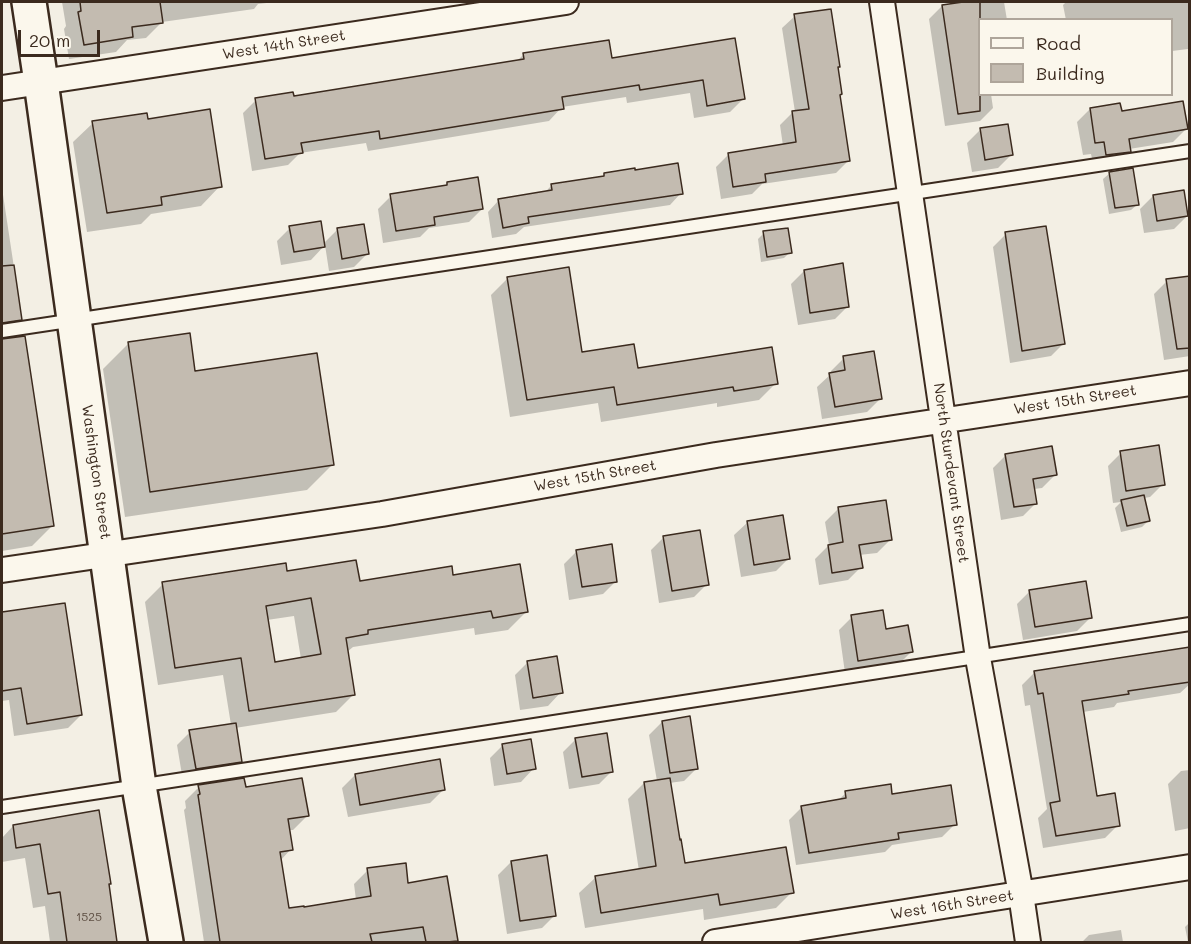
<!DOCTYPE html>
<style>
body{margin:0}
#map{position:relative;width:1191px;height:944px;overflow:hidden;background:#f3efe4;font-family:Mali,sans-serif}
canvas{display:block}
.frame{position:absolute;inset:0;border:3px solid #3b2a1e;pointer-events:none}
.legend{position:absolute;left:978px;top:18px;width:195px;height:78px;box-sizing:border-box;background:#fbf7ec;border:2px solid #aea59a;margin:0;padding:8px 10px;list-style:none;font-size:18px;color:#3b2a1e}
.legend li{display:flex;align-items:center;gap:12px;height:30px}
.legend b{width:30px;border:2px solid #aea59a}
.scale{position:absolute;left:18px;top:30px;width:82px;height:27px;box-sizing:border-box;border:3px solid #3b2a1e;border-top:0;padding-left:8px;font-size:18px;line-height:21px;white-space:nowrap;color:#3b2a1e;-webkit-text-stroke:4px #fbf7ec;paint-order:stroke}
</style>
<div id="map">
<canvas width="1191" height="944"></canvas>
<div class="frame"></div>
<ul class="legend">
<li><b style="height:8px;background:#fbf7ec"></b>Road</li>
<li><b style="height:16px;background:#c3bbb0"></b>Building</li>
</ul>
<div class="scale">20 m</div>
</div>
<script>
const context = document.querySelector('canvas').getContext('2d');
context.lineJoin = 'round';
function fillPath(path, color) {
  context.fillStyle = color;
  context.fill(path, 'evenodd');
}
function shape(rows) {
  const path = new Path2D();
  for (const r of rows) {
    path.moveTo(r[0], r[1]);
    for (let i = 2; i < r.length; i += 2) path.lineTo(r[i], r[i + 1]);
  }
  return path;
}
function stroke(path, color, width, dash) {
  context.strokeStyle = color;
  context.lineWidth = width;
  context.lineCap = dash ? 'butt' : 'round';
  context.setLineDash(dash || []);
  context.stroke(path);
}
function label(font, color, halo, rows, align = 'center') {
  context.font = font + ' Mali,sans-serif';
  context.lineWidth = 5;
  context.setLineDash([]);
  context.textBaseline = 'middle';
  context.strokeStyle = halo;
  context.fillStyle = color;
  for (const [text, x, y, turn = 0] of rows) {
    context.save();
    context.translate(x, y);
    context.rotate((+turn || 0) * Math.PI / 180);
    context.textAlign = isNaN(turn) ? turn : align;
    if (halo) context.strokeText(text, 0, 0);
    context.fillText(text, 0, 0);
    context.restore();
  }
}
fillPath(shape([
 [62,2,275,2,258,4,254,9,162,22,146,38,127,40,116,52,69,59,64,29,66,26],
 [972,2,1004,2,1007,20,980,20,980,94,991,94,993,108,980,121,945,126,929,19,942,6],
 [1066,2,1190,2,1190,52,1188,52,1188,49,1172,51,1172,20,1066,20,1063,5],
 [795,16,836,69,838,96,849,160,836,173,762,184,752,194,721,199,716,167,728,155,783,146,780,125,792,113,795,112,782,28],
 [734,39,743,99,730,112,694,118,690,93,627,103,626,97,562,107,549,121,368,151,366,143,300,153,288,165,252,171,243,113,256,100,293,98,517,61,523,55,611,60],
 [1090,109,1120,113,1186,129,1173,142,1129,149,1129,151,1116,164,1094,168,1091,154,1083,155,1077,122],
 [147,121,220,186,201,206,151,214,141,224,87,232,73,142,93,123],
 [980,130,1011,155,998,168,972,172,967,143],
 [1110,173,1138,204,1131,210,1109,214,1103,179],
 [605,174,681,193,670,205,524,227,516,234,492,238,488,212,499,200,544,193,551,186,601,178],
 [447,183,482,209,469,222,429,228,420,237,383,243,378,209,391,196,443,188],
 [2,188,21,314,21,319,2,338],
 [1153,196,1187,216,1174,229,1144,233,1140,209],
 [290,228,323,244,338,229,367,254,354,267,329,271,325,245,311,260,281,265,277,241],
 [764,233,790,252,784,258,761,262,758,239],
 [1006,234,1064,343,1051,356,1010,363,993,247],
 [804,271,848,306,835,319,798,325,791,284],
 [1190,277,1190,356,1164,360,1154,294,1167,281],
 [508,278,581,353,636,369,776,383,759,400,717,407,717,403,601,422,598,403,510,417,491,295],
 [24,338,53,525,32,546,2,551,2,341],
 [128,344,194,372,332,465,307,490,125,517,103,369],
 [844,358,880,399,867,412,822,419,817,387,831,374,831,371],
 [1121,453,1163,484,1150,497,1144,498,1148,521,1142,527,1121,532,1115,508,1121,502,1113,503,1108,466],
 [1006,455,1055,475,1042,488,1034,489,1036,503,1023,516,1001,520,993,468],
 [838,509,890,540,877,553,859,555,861,567,848,580,819,585,815,559,829,545,825,522],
 [748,522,789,558,776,571,741,577,734,535],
 [664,537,707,584,694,597,659,603,651,550],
 [577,551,616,581,603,594,569,600,564,564],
 [286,572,358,583,452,576,526,612,508,630,475,635,474,628,353,647,347,652,354,694,336,712,235,728,240,761,227,774,183,781,177,745,190,732,231,725,223,675,158,685,145,602,163,584],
 [294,616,301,659,274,663,267,620],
 [1030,591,1090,618,1077,631,1023,640,1017,604],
 [12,612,81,715,68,728,14,736,9,700,2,701,2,622],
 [852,617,884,631,911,652,898,665,845,673,839,630],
 [1190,655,1190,684,1180,693,1117,703,1114,707,1083,712,1096,797,1118,825,1105,838,1043,848,1038,818,1047,809,1030,705,1025,706,1022,685,1035,672],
 [528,662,561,692,548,706,520,710,515,675],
 [662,722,697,768,684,781,669,783,684,864,792,892,776,908,704,920,703,909,585,928,579,893,595,878,639,871,628,799,644,783,657,781,649,735],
 [576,739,612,771,599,784,569,789,563,752],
 [503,745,534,768,521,782,494,786,490,758],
 [1190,770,1190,828,1175,831,1168,784,1181,771],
 [355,775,443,790,430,803,348,817,342,788],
 [199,787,245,789,307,816,293,830,288,830,291,849,280,861,288,910,356,900,354,884,368,870,407,885,457,940,454,942,410,942,409,941,395,942,204,942,184,810,186,808,185,801],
 [846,793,891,795,955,824,942,837,892,845,885,852,796,865,789,820,802,807,837,801],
 [13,826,108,885,116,942,50,942,45,906,33,908,25,858,2,862,2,838],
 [511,862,555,915,542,928,507,934,498,875],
 [1190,922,1190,942,1188,942,1185,927],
 [1121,930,1123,942,1082,942,1089,935]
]), '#0003');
const building = shape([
 [80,2,160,2,163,23,132,27,133,37,84,45,78,12,81,11,80,2],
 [963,2,980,2,980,111,958,114,942,5,963,2],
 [831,9,840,67,838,67,842,94,840,95,850,161,765,174,766,182,733,187,728,153,796,142,792,111,809,109,794,14,831,9],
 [735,38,745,99,707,106,703,80,640,90,639,85,562,97,564,109,380,139,379,131,301,143,303,153,265,159,255,98,293,92,294,96,468,68,524,59,523,53,609,40,612,58,735,38],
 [1183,101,1188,129,1129,139,1131,152,1106,155,1104,142,1095,143,1090,108,1120,103,1122,111,1183,101],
 [210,109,222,187,161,197,162,205,107,213,92,121,147,113,148,119,210,109],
 [1008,124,1013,155,985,160,980,128,1008,124],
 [678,163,683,194,528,217,529,223,503,228,498,199,552,190,551,184,604,176,604,173,635,168,635,170,678,163],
 [1133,168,1139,205,1115,208,1109,172,1133,168],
 [478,177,483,209,434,217,435,225,396,231,390,194,447,185,447,182,478,177],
 [1184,190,1188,216,1157,221,1153,195,1184,190],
 [321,221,325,247,294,252,289,226,321,221],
 [364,224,369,254,342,259,337,228,364,224],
 [1046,226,1065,344,1022,351,1005,232,1046,226],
 [788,228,792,253,767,257,763,231,788,228],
 [843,263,849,307,810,313,804,270,843,263],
 [14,265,22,320,2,323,2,266,14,265],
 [569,267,582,352,634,344,638,368,772,347,778,384,734,391,733,387,617,405,614,387,527,400,507,277,569,267],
 [1190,276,1190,348,1177,349,1166,279,1190,276],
 [190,333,195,371,317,353,334,465,150,492,128,342,190,333],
 [25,336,54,526,2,534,2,339,25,336],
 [874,351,882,399,835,407,829,373,845,370,843,356,874,351],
 [1159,445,1165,485,1126,491,1120,451,1159,445],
 [1052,446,1057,475,1033,479,1037,504,1014,507,1005,454,1052,446],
 [1144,495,1150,521,1127,526,1121,500,1144,495],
 [886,500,892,540,859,545,863,568,832,573,828,545,843,542,838,507,886,500],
 [783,515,790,559,754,565,747,521,783,515],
 [700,530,709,585,672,591,663,536,700,530],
 [612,544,617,582,582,587,576,550,612,544],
 [356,560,360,581,452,566,453,575,520,564,528,612,493,618,491,611,368,630,368,634,346,638,355,695,249,711,241,658,175,668,162,582,286,563,287,571,356,560],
 [311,598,321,654,275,662,266,606,311,598],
 [1086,581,1092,618,1035,627,1029,590,1086,581],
 [65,603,82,715,27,724,21,688,2,691,2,612,65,603],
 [883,610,886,629,908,625,913,652,858,661,851,615,883,610],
 [1190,647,1190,682,1128,691,1129,694,1082,701,1097,796,1115,793,1120,826,1056,836,1050,803,1060,801,1043,693,1038,694,1034,671,1190,647],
 [557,656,563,693,533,698,527,661,557,656],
 [690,716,698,769,670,773,662,721,690,716],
 [236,723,242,762,196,769,189,730,236,723],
 [607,733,613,772,582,777,575,738,607,733],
 [531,739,536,769,507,774,502,744,531,739],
 [440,759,445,790,360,805,355,774,440,759],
 [244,778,246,787,302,778,309,816,288,819,293,850,280,852,289,908,304,906,304,907,371,896,367,868,406,863,408,883,447,876,458,941,447,942,426,942,423,927,370,934,372,942,220,942,198,795,200,794,198,785,244,778],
 [670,778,680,840,681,839,685,863,786,847,794,893,720,905,718,894,601,913,595,876,656,866,644,782,670,778],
 [891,784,892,794,951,785,957,825,898,833,899,839,809,853,801,806,846,798,845,791,891,784],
 [99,810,111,884,109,884,117,942,67,942,60,892,48,894,40,844,16,848,13,825,99,810],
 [547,855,556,916,520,921,511,861,547,855]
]);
fillPath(building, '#c3bbb0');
stroke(building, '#3b2a1e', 1.5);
const lane = shape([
 [2,331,1190,151],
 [2,807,1190,624]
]);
const street = shape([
 [882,2,978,658,1021,894,1028,942],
 [2,88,566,2],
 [2,570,382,514,716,455,1190,383],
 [715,942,1190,867]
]);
const secondary = shape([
 [29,2,41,82,139,786,166,942]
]);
stroke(lane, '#3b2a1e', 16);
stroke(street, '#3b2a1e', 28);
stroke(secondary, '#3b2a1e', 38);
stroke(lane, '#fbf7ec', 12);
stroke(street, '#fbf7ec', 24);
stroke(secondary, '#fbf7ec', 33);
label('12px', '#5d4e42', null, [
 ["1525",89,917]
]);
label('15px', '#3b2a1e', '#fbf7ec', [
 ["West 14th Street",284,45,-9],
 ["West 15th Street",1075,400,-9],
 ["Washington Street",96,472,82],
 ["North Sturdevant Street",951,473,82],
 ["West 15th Street",595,476,-10],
 ["West 16th Street",952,905,-9]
]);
</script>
